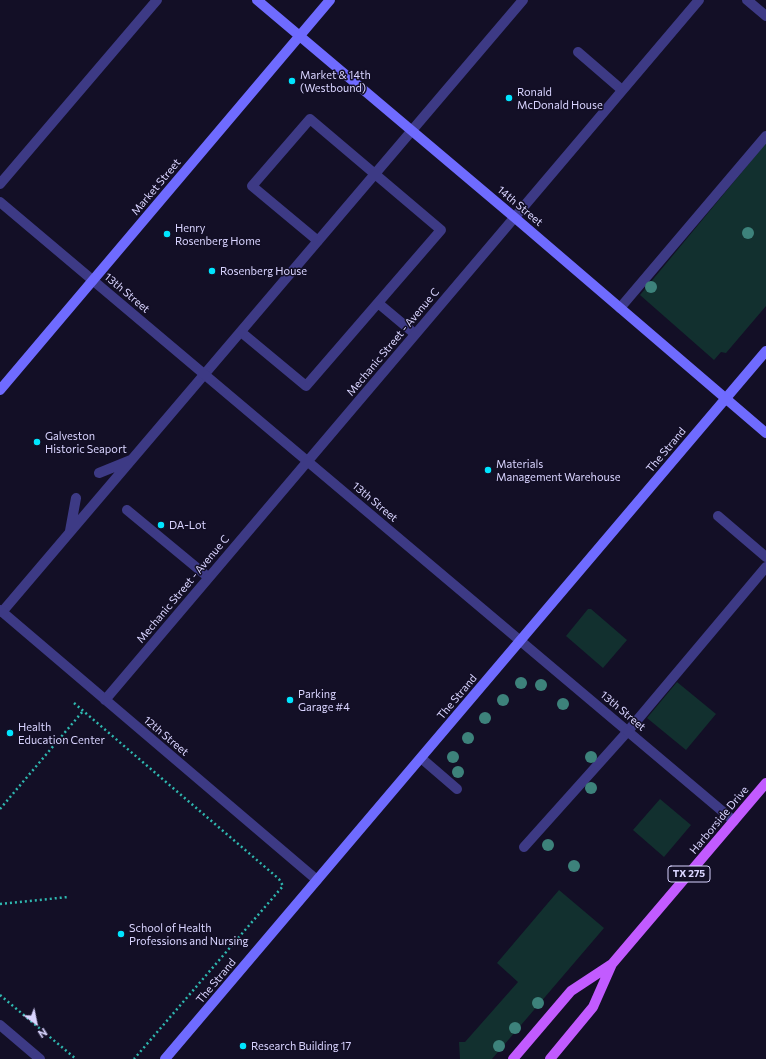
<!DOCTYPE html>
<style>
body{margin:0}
#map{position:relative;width:766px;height:1059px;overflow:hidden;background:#130f26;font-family:Commissioner,sans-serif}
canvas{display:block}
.north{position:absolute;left:16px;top:1003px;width:40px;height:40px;-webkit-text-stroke:3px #130f26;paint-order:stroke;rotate:147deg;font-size:11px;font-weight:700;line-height:16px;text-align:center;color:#d9d4ff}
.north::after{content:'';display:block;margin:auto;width:14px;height:18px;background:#d9d4ff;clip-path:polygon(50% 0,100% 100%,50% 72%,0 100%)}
</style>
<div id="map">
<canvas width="766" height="1059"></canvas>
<div class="north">N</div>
</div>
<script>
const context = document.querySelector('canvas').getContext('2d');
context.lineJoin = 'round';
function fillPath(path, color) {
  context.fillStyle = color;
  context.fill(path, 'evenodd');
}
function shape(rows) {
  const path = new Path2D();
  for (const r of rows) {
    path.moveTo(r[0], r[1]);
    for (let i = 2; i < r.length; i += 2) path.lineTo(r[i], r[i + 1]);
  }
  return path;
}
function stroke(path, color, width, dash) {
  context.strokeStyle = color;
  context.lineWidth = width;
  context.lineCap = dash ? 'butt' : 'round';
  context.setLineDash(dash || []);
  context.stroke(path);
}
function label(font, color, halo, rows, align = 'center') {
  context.font = font + ' Commissioner,sans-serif';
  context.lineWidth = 3;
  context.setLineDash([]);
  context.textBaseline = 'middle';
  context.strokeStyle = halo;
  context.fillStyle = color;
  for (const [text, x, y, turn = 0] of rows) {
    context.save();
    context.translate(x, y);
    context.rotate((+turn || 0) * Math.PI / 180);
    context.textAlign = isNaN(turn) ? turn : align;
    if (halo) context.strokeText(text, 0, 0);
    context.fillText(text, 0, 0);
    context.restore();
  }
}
fillPath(shape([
 [766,143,766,306,726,353,721,352,714,360,640,295],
 [588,609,591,609,627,640,603,668,566,636],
 [677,682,716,714,686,750,647,718],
 [660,799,691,825,664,857,633,830],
 [559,890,604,928,492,1059,460,1059,459,1042,465,1042,518,982,497,963]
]), '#12302f');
stroke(shape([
 [74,703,279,879,283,886,134,1059],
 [0,809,83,711],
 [0,904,68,897],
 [0,995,76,1059]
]), '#2fb8b0', 2.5, [2, 3]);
stroke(shape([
 [578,52,622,90],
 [0,184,157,0],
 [378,303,415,334],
 [620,308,766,136],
 [241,332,306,386,441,230,310,119,252,186,318,241],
 [99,473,131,460],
 [127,510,208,577],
 [718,516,766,557],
 [70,531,76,498],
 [2,612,523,0],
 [421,758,457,789],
 [524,847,628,731,766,567]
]), '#3d3a85', 10);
stroke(shape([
 [747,0,766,16],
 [0,202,734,821],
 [0,610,317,880],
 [105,700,699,0],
 [0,1025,40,1059]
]), '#3d3a85', 10);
stroke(shape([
 [257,0,514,217,766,433],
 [0,390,330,0],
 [165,1059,766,351]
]), '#6f6bff', 10);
stroke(shape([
 [513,1059,571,991,612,964],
 [550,1059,593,1007,612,964,766,783]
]), '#c25bff', 10);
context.fillStyle = '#3d827b';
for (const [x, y] of [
 [748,233],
 [651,287],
 [521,683],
 [541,685],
 [503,700],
 [563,704],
 [485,718],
 [468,738],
 [453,757],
 [591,757],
 [458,772],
 [591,788],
 [548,845],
 [574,866],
 [538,1003],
 [515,1028],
 [499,1046]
]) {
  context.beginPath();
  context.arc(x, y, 6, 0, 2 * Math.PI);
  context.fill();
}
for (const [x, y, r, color] of [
 [292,81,4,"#00e5ff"],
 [509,98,4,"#00e5ff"],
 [167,234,4,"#00e5ff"],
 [212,271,4,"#00e5ff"],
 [37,442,4,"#00e5ff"],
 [488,470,4,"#00e5ff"],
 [161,525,4,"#00e5ff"],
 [290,700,4,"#00e5ff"],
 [10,733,4,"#00e5ff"],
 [121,934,4,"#00e5ff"],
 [243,1046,4,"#00e5ff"]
]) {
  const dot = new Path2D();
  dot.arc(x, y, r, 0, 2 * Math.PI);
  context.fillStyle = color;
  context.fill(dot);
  stroke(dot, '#130f26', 1.5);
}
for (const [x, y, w] of [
 [689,874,42]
]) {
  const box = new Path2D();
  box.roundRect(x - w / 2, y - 8, w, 16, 3);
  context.fillStyle = '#130f26';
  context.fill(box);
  stroke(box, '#d9d4ff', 1);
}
label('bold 10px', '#d9d4ff', null, [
 ["TX 275",689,874]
]);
label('11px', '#d9d4ff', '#130f26', [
 ["Market & 14th",300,75],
 ["(Westbound)",300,88],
 ["Ronald",517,92],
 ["McDonald House",517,105],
 ["Henry",175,228],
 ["Rosenberg Home",175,241],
 ["Rosenberg House",220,271],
 ["Galveston",45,436],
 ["Historic Seaport",45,449],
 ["Materials",496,464],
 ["Management Warehouse",496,477],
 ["DA-Lot",169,525],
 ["Parking",298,694],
 ["Garage #4",298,707],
 ["Health",18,727],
 ["Education Center",18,740],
 ["School of Health",129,928],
 ["Professions and Nursing",129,941],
 ["Research Building 17",251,1046]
], 'left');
label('11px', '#d9d4ff', '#130f26', [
 ["Market Street",156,187,-50],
 ["14th Street",520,206,40],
 ["13th Street",127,293,40],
 ["Mechanic Street - Avenue C",393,342,-50],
 ["The Strand",666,450,-50],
 ["13th Street",375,502,40],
 ["Mechanic Street - Avenue C",183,589,-50],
 ["The Strand",457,697,-50],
 ["13th Street",623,711,40],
 ["12th Street",166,736,40],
 ["Harborside Drive",719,820,-50],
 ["The Strand",216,981,-50]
]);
</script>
